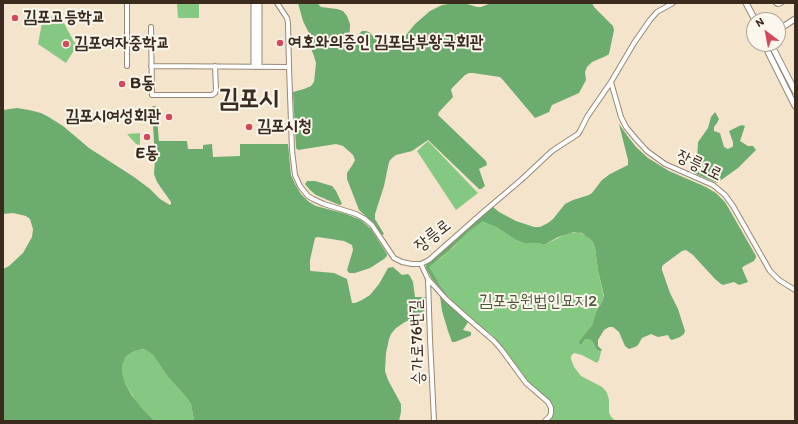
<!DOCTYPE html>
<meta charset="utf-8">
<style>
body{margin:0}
#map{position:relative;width:798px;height:424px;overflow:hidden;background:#f5e4cc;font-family:Itim,sans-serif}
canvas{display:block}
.frame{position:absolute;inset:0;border:4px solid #3b2a1e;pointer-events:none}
.north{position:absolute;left:746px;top:12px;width:40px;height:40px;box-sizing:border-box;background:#fbf7ec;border:1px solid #aea59a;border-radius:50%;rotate:328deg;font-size:11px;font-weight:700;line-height:16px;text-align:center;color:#3b2a1e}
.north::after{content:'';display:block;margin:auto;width:14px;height:18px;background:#d1495b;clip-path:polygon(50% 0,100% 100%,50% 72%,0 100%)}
</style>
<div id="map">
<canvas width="798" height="424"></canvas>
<div class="frame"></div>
<div class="north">N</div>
</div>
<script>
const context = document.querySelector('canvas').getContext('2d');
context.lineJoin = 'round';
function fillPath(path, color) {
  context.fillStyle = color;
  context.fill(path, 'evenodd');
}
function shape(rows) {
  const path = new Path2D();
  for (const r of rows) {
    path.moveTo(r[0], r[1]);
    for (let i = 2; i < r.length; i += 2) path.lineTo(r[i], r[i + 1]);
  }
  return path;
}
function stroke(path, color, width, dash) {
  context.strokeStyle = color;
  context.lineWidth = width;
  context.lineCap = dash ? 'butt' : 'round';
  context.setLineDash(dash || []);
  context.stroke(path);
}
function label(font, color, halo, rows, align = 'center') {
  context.font = font + ' Itim,"Poor Story",sans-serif';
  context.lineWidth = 4;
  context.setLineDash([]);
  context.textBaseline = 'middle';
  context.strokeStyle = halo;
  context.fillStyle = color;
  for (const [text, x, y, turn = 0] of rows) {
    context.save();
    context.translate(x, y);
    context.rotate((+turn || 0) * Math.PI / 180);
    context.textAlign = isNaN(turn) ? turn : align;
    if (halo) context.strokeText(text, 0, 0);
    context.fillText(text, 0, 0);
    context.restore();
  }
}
fillPath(shape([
 [177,3,199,3,199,18,178,18],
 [44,13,64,23,74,42,78,44,66,63,38,44],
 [140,133,140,145,136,144,127,134],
 [428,141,478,193,456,210,417,151],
 [482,221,485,221,496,227,516,240,524,243,539,243,544,245,564,235,570,233,578,232,587,236,593,242,595,248,598,270,604,298,596,312,592,325,580,340,582,344,585,339,589,339,592,341,597,350,599,352,601,352,599,360,597,363,582,355,574,353,571,356,571,359,574,367,581,376,602,387,605,390,607,393,609,400,609,413,612,418,616,421,548,421,553,413,553,406,550,401,526,380,502,347,492,335,470,318,452,301,433,275,429,267,429,266,441,258,454,247,464,235],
 [139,349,146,350,153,355,168,377,187,398,191,404,194,421,155,421,136,402,125,383,121,369,123,361,125,358,128,355]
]), '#85c881');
fillPath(shape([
 [298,3,318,3,319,5,321,7,337,9,343,11,347,16,350,24,350,27,349,38,350,41,355,45,357,42,358,35,362,31,366,31,369,32,377,40,388,41,402,37,406,35,415,24,430,11,442,5,455,3,464,3,477,7,481,7,491,3,592,3,594,7,613,26,614,30,609,54,606,56,592,62,587,67,585,72,586,80,579,93,552,105,549,112,535,118,503,80,500,77,473,73,469,73,465,75,452,88,451,90,453,97,439,112,438,115,486,161,487,165,479,169,485,186,481,189,479,189,428,140,412,151,396,155,391,159,389,162,384,186,375,214,375,219,384,234,382,235,372,222,359,210,347,179,347,173,353,164,355,160,353,155,351,153,343,146,336,144,298,150,296,148,293,92,304,89,311,86,314,82,315,73,316,63,314,56,308,41,308,39,310,35,303,21],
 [153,106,155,106,156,107,159,141,187,141,188,149,203,149,203,145,212,144,213,157,240,156,240,144,288,144,291,175,295,184,301,194,309,202,316,206,346,214,361,220,371,229,387,254,387,256,384,259,370,268,355,273,349,273,347,270,353,250,352,245,344,241,318,237,315,238,310,260,310,270,311,271,334,273,347,279,352,303,355,303,362,300,370,295,379,284,388,268,393,267,402,275,408,274,410,276,413,282,415,297,426,297,427,304,424,311,421,314,405,322,396,328,391,334,389,339,386,353,385,371,388,380,401,404,401,412,399,421,194,421,191,404,187,398,168,377,153,355,146,350,142,349,135,351,128,355,125,358,122,365,122,372,125,383,132,396,141,407,155,421,3,421,3,269,9,266,23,253,32,237,33,229,30,219,26,216,13,213,3,214,3,110,17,108,29,110,41,113,47,116,63,126,89,148,134,177,150,189,160,199,170,205,171,204,171,202,157,182,154,174,155,160,152,107],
 [715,112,719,119,717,123,714,127,714,131,720,133,724,147,728,149,732,147,733,146,733,142,729,131,739,126,742,125,745,126,740,141,748,146,753,146,756,150,738,168,717,183,694,173,697,159,698,142,708,128,711,117],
 [619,124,629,138,636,147,648,158,669,171,706,187,716,193,725,202,756,256,756,257,754,261,744,266,742,268,748,282,739,285,734,282,723,285,721,284,715,279,693,255,686,250,682,251,663,265,662,267,662,270,670,293,678,309,685,331,684,334,680,337,672,340,670,339,668,335,658,337,651,334,642,338,638,345,635,347,629,349,625,346,619,332,613,327,609,327,604,330,598,340,598,346,602,350,600,352,597,350,592,341,589,339,585,339,582,344,581,344,579,343,580,340,592,325,596,312,603,300,604,296,598,270,595,248,593,242,590,239,582,233,574,232,558,237,544,245,539,243,524,243,516,240,496,227,483,221,468,232,449,251,429,267,440,285,452,301,446,295,432,279,426,268,426,264,493,207,499,212,516,221,534,227,540,227,548,223,553,219,565,204,573,200,589,195,592,193,602,180,610,174,628,165,628,160],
 [307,181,315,181,332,186,336,191,342,204,340,205,337,204,316,195,310,190,305,184],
 [440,296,441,296,467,320,468,322,463,330,471,332,471,335,470,336,455,342,452,342,448,331,442,311]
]), '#6cac6f');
const minor = shape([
 [277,3,287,18,288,23,289,67,292,150,295,175,300,186,308,196,313,199,324,204,356,214,365,219,372,225,394,258,402,262,412,264,421,264,429,260,481,214,521,180,552,151,578,134,580,131,587,117,611,82,634,43,650,20,657,12,673,3],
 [776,3,778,4,781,3],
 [151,27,152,95,212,95,215,93,216,90,215,66],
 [127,66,127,3],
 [151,66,289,67],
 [611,82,621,117,626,127,636,139,647,151,665,164,713,185,725,195,733,206,770,271,779,280,795,290],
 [421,264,428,279,430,339,434,421],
 [428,279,446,299,465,316,494,341,501,349,526,383,548,402,551,408,551,413,550,416,545,421]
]);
const tertiary = shape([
 [254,3,254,66],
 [259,3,259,66],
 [746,3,755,20],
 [778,30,795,19],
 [766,44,768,52,795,106],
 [769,44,773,48,795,91]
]);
stroke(minor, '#988775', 6);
stroke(tertiary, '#988775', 7);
stroke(minor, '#fff', 4);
stroke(tertiary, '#fff', 5);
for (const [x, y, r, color] of [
 [15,18,4,"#d1495b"],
 [280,43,4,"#d1495b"],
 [66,44,4,"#d1495b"],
 [122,84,4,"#d1495b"],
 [169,117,4,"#d1495b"],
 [249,127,4,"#d1495b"],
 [147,137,4,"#d1495b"]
]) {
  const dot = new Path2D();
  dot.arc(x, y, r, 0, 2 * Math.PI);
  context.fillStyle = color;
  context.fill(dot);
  stroke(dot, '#fbf7ec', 1.5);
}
label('bold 17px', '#3b2a1e', '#fbf7ec', [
 ["김포고등학교",23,18],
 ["여호와의증인 김포남부왕국회관",288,43],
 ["김포여자중학교",74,44],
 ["B동",130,84],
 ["김포시여성회관",161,117,"right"],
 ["김포시청",257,127],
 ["E동",147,154,"center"]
], 'left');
label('17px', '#3b2a1e', '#fbf7ec', [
 ["장릉1로",699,166,26],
 ["장릉로",433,236,-38],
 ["승가로76번길",418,342,-92]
]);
label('17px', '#51593c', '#fbf7ec', [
 ["김포공원법인묘지2",538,302]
]);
label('bold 25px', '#3b2a1e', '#fbf7ec', [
 ["김포시",249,100]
]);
</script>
